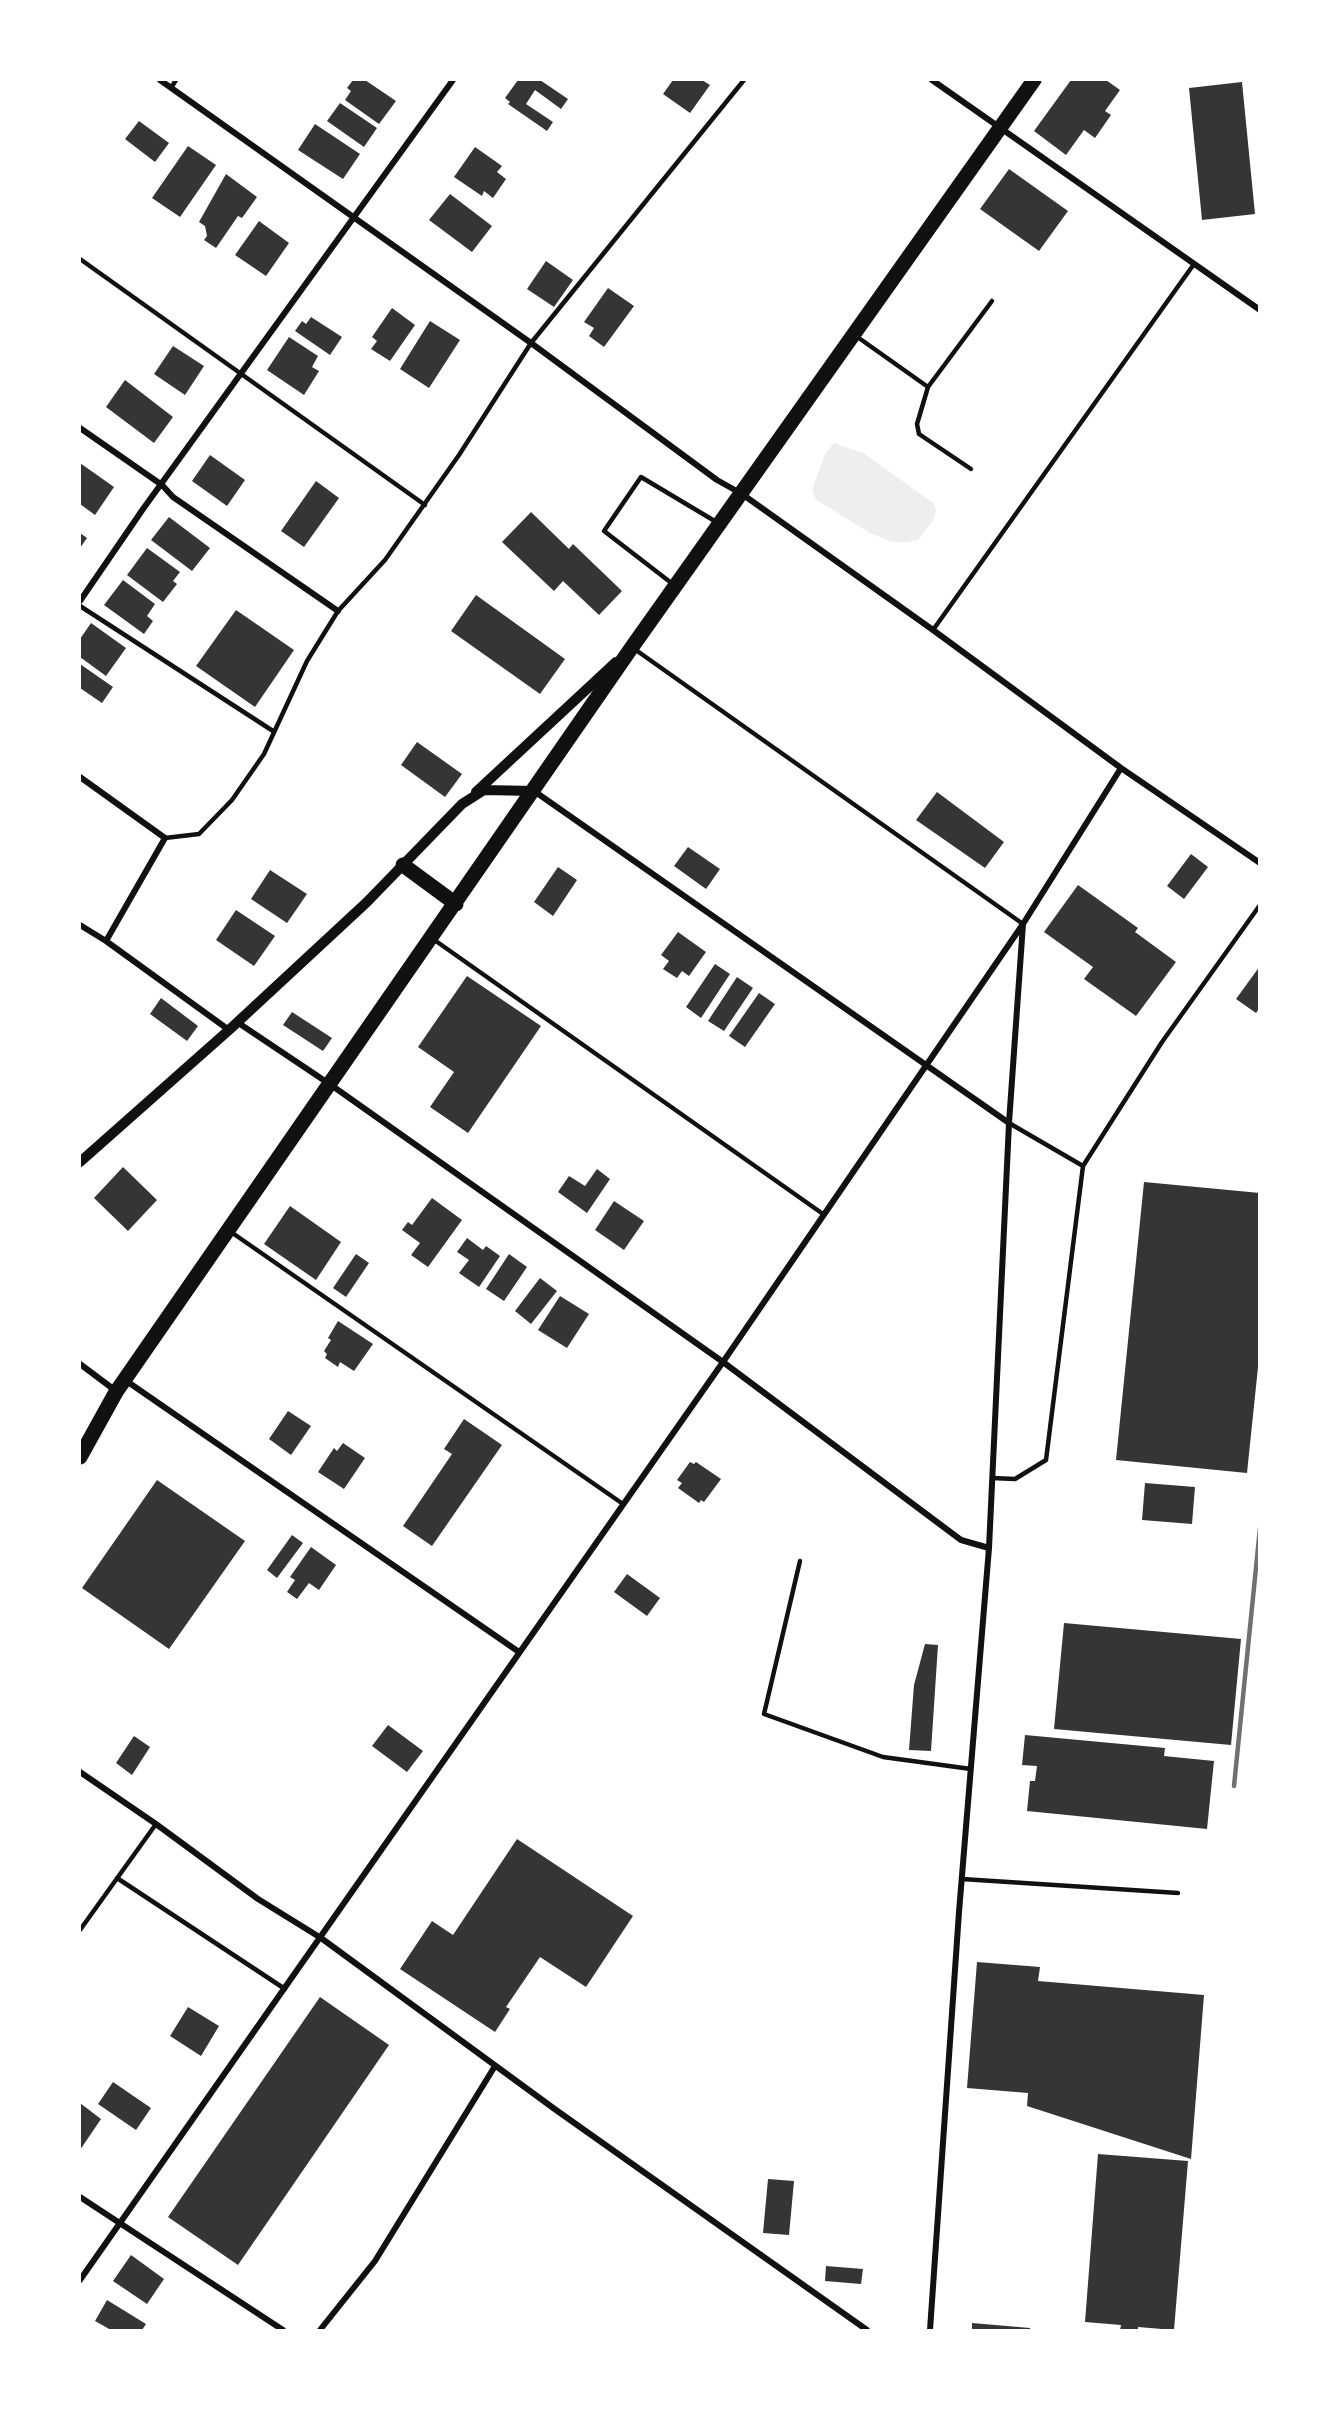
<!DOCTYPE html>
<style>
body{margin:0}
#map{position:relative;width:1339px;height:2410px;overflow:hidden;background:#fff;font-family:"Open Sans",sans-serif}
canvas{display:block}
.frame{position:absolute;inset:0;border:81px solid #fff;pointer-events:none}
</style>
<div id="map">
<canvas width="1339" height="2410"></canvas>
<div class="frame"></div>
</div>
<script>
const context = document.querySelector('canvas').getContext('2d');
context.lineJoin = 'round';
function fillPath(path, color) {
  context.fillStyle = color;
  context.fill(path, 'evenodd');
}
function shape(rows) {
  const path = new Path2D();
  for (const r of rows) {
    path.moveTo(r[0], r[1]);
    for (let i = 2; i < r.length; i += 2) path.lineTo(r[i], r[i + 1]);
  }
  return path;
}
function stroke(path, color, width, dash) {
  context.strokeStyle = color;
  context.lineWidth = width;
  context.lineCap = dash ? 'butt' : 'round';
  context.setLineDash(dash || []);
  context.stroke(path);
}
fillPath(shape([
 [834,443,865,454,933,503,936,510,933,521,918,540,902,543,890,541,870,533,815,499,812,490,825,454]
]), '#eee');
fillPath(shape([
 [353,80,365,80,396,101,379,124,345,100,351,91,347,88],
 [518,80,540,80,568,99,561,109,535,90,526,104,553,122,547,131,508,104,510,102,505,98],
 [673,80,702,80,710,85,690,113,663,94],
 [1071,80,1106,80,1120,90,1105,111,1111,115,1095,138,1084,130,1066,155,1034,131],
 [1242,82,1255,214,1202,220,1189,88],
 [340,103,377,128,364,147,327,121],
 [139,121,169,143,155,162,125,139],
 [315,124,360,154,343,179,298,150],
 [188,146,216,165,180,217,152,198],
 [475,147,502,166,497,172,506,179,493,198,484,191,482,196,454,177],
 [1009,169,1068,211,1039,251,980,209],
 [226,174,257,197,242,218,238,216,216,248,204,240,207,236,205,226,199,222],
 [450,194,492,226,472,252,429,220],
 [259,221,289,243,266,276,235,255],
 [546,261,573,280,554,307,527,289],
 [608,288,634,306,604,347,589,336,594,328,584,322],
 [392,308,415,325,390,361,371,349,377,341,372,337],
 [311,317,342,337,330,355,295,331,302,321,306,324],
 [430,321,460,340,429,388,400,369],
 [289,337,318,356,312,367,319,371,304,395,267,370],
 [173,346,204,366,185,395,154,374],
 [125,380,173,417,154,443,106,407],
 [210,455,245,480,227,506,192,481],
 [80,463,114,487,95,515,80,504],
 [316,481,339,498,304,547,281,531],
 [531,512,569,549,573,544,622,591,599,615,563,581,554,591,502,542],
 [169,517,210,548,192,571,151,540],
 [80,533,87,538,80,548],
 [147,548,180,572,173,581,177,584,163,602,127,575],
 [123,580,155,604,147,616,153,621,144,634,104,605],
 [476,595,565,659,540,694,451,631],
 [236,610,294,650,255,707,196,666],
 [91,623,126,648,106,676,80,657,80,639],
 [80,664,113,687,102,703,80,688],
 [417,742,462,774,445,797,401,765],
 [937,792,1004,842,985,868,916,820],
 [688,847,720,869,706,889,674,866],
 [1191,854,1208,867,1184,899,1167,886],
 [558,867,577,880,553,916,534,902],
 [270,870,307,894,287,923,251,899],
 [1078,885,1138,928,1135,932,1176,962,1136,1016,1084,979,1093,967,1044,932],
 [236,910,275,936,254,966,216,940],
 [678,932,706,952,689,976,682,971,677,978,663,969,669,961,661,955],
 [715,964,730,974,701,1018,686,1007],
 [1260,966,1260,1007,1256,1013,1236,999],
 [467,976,541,1026,468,1133,430,1107,454,1072,418,1047],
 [737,977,753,988,724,1031,708,1021],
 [759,993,775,1004,745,1047,729,1036],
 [161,998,198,1026,187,1041,150,1014],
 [292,1012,332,1038,323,1051,283,1025],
 [123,1167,157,1200,128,1231,94,1198],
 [597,1169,610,1179,587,1213,558,1192,569,1176,585,1186],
 [1144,1182,1260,1193,1260,1348,1247,1473,1116,1460],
 [432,1198,462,1220,428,1267,411,1255,420,1243,402,1230,408,1222,412,1225],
 [614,1201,644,1221,624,1250,595,1230],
 [290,1206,341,1242,316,1280,264,1244],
 [467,1238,483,1250,486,1246,500,1256,479,1287,459,1273,469,1260,457,1252],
 [356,1254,369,1263,346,1297,333,1288],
 [509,1254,527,1267,504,1301,486,1289],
 [540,1278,557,1291,531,1324,515,1311],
 [560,1296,589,1314,567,1348,538,1330],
 [338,1321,373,1344,354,1371,340,1362,338,1367,325,1358,327,1354,324,1351,331,1340,328,1338],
 [288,1411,311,1426,291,1455,269,1439],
 [464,1419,502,1445,432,1546,403,1526,452,1454,444,1449],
 [343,1443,365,1458,344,1489,318,1472,334,1448,337,1451],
 [690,1462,694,1464,696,1462,721,1479,704,1502,701,1500,699,1503,678,1488,682,1483,677,1480],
 [157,1480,245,1541,169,1649,82,1588],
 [1145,1483,1195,1487,1192,1524,1142,1520],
 [292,1535,303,1543,277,1578,267,1570],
 [311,1547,336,1565,319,1590,309,1583,297,1599,287,1592,295,1580,290,1577],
 [627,1574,660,1598,647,1616,614,1592],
 [1064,1623,1241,1639,1231,1745,1054,1729],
 [925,1644,938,1645,931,1751,909,1750,914,1685],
 [388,1725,423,1751,407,1772,372,1746],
 [1025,1735,1165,1748,1164,1756,1214,1761,1207,1829,1027,1811,1030,1781,1035,1781,1037,1766,1022,1765],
 [134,1736,150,1747,132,1775,116,1763],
 [517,1839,633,1916,586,1987,540,1957,506,2007,510,2009,495,2032,400,1969,432,1921,453,1935],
 [977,1962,1040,1967,1038,1981,1204,1995,1191,2159,1027,2106,1028,2093,967,2088],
 [320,1997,389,2045,238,2265,168,2217],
 [188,2007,219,2026,201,2056,170,2036],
 [113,2082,151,2108,136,2130,98,2104],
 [80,2103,101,2119,80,2150],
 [1098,2154,1188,2161,1174,2330,1138,2327,1138,2330,1120,2330,1121,2325,1085,2322],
 [768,2179,794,2181,789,2235,763,2233],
 [131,2255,164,2279,147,2304,113,2281],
 [826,2266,863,2269,861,2284,825,2281],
 [107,2300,146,2324,142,2330,111,2330,95,2321],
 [972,2323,1030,2328,1030,2330,972,2330]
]), '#353535');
stroke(shape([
 [171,88,176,80],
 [80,259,425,505],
 [856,336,928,387,992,301],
 [928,387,917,424,919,434,971,469],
 [674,585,604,531,641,477,718,523],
 [80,606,273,731],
 [933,630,1194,264],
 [633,648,1023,924],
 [165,838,199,834,232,800,264,754,307,661,338,611,385,560,459,455,531,343,744,80],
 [433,939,823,1214],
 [1083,1166,1162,1042,1260,905],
 [231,1232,623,1504],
 [992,1478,1015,1479,1046,1460,1083,1166,1009,1123],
 [800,1561,764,1714,883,1757,971,1769],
 [117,1878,285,1989],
 [962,1879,1178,1893],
 [80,1930,156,1824]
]), '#111', 4.5);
stroke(shape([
 [160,80,531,343,717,480,742,494,933,630,1121,768,1260,863],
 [932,80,1260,310],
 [80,428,162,485,173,497,338,611],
 [80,601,143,509,453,80],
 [80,777,165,838,106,941],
 [534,791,1009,1123],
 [80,925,106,941,229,1030],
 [237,1022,331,1085,723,1362,961,1540,989,1548],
 [80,1364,116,1391],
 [125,1380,519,1652],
 [80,1772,156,1824,258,1899,321,1938,556,2110,867,2330],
 [80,2197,283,2330],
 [80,2280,723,1362,1023,924,1121,768],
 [320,2330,375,2261,495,2066],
 [930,2330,959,1912,989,1548,1009,1123,1023,924]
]), '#111', 6);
stroke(shape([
 [476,792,616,662],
 [80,1162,229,1030,367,902,462,804,484,790,534,791]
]), '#111', 10);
stroke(shape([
 [403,865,456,904],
 [80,1457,116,1392,632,647,1034,80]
]), '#111', 15);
stroke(shape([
 [1234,1786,1260,1528]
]), '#707070', 4.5);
</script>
